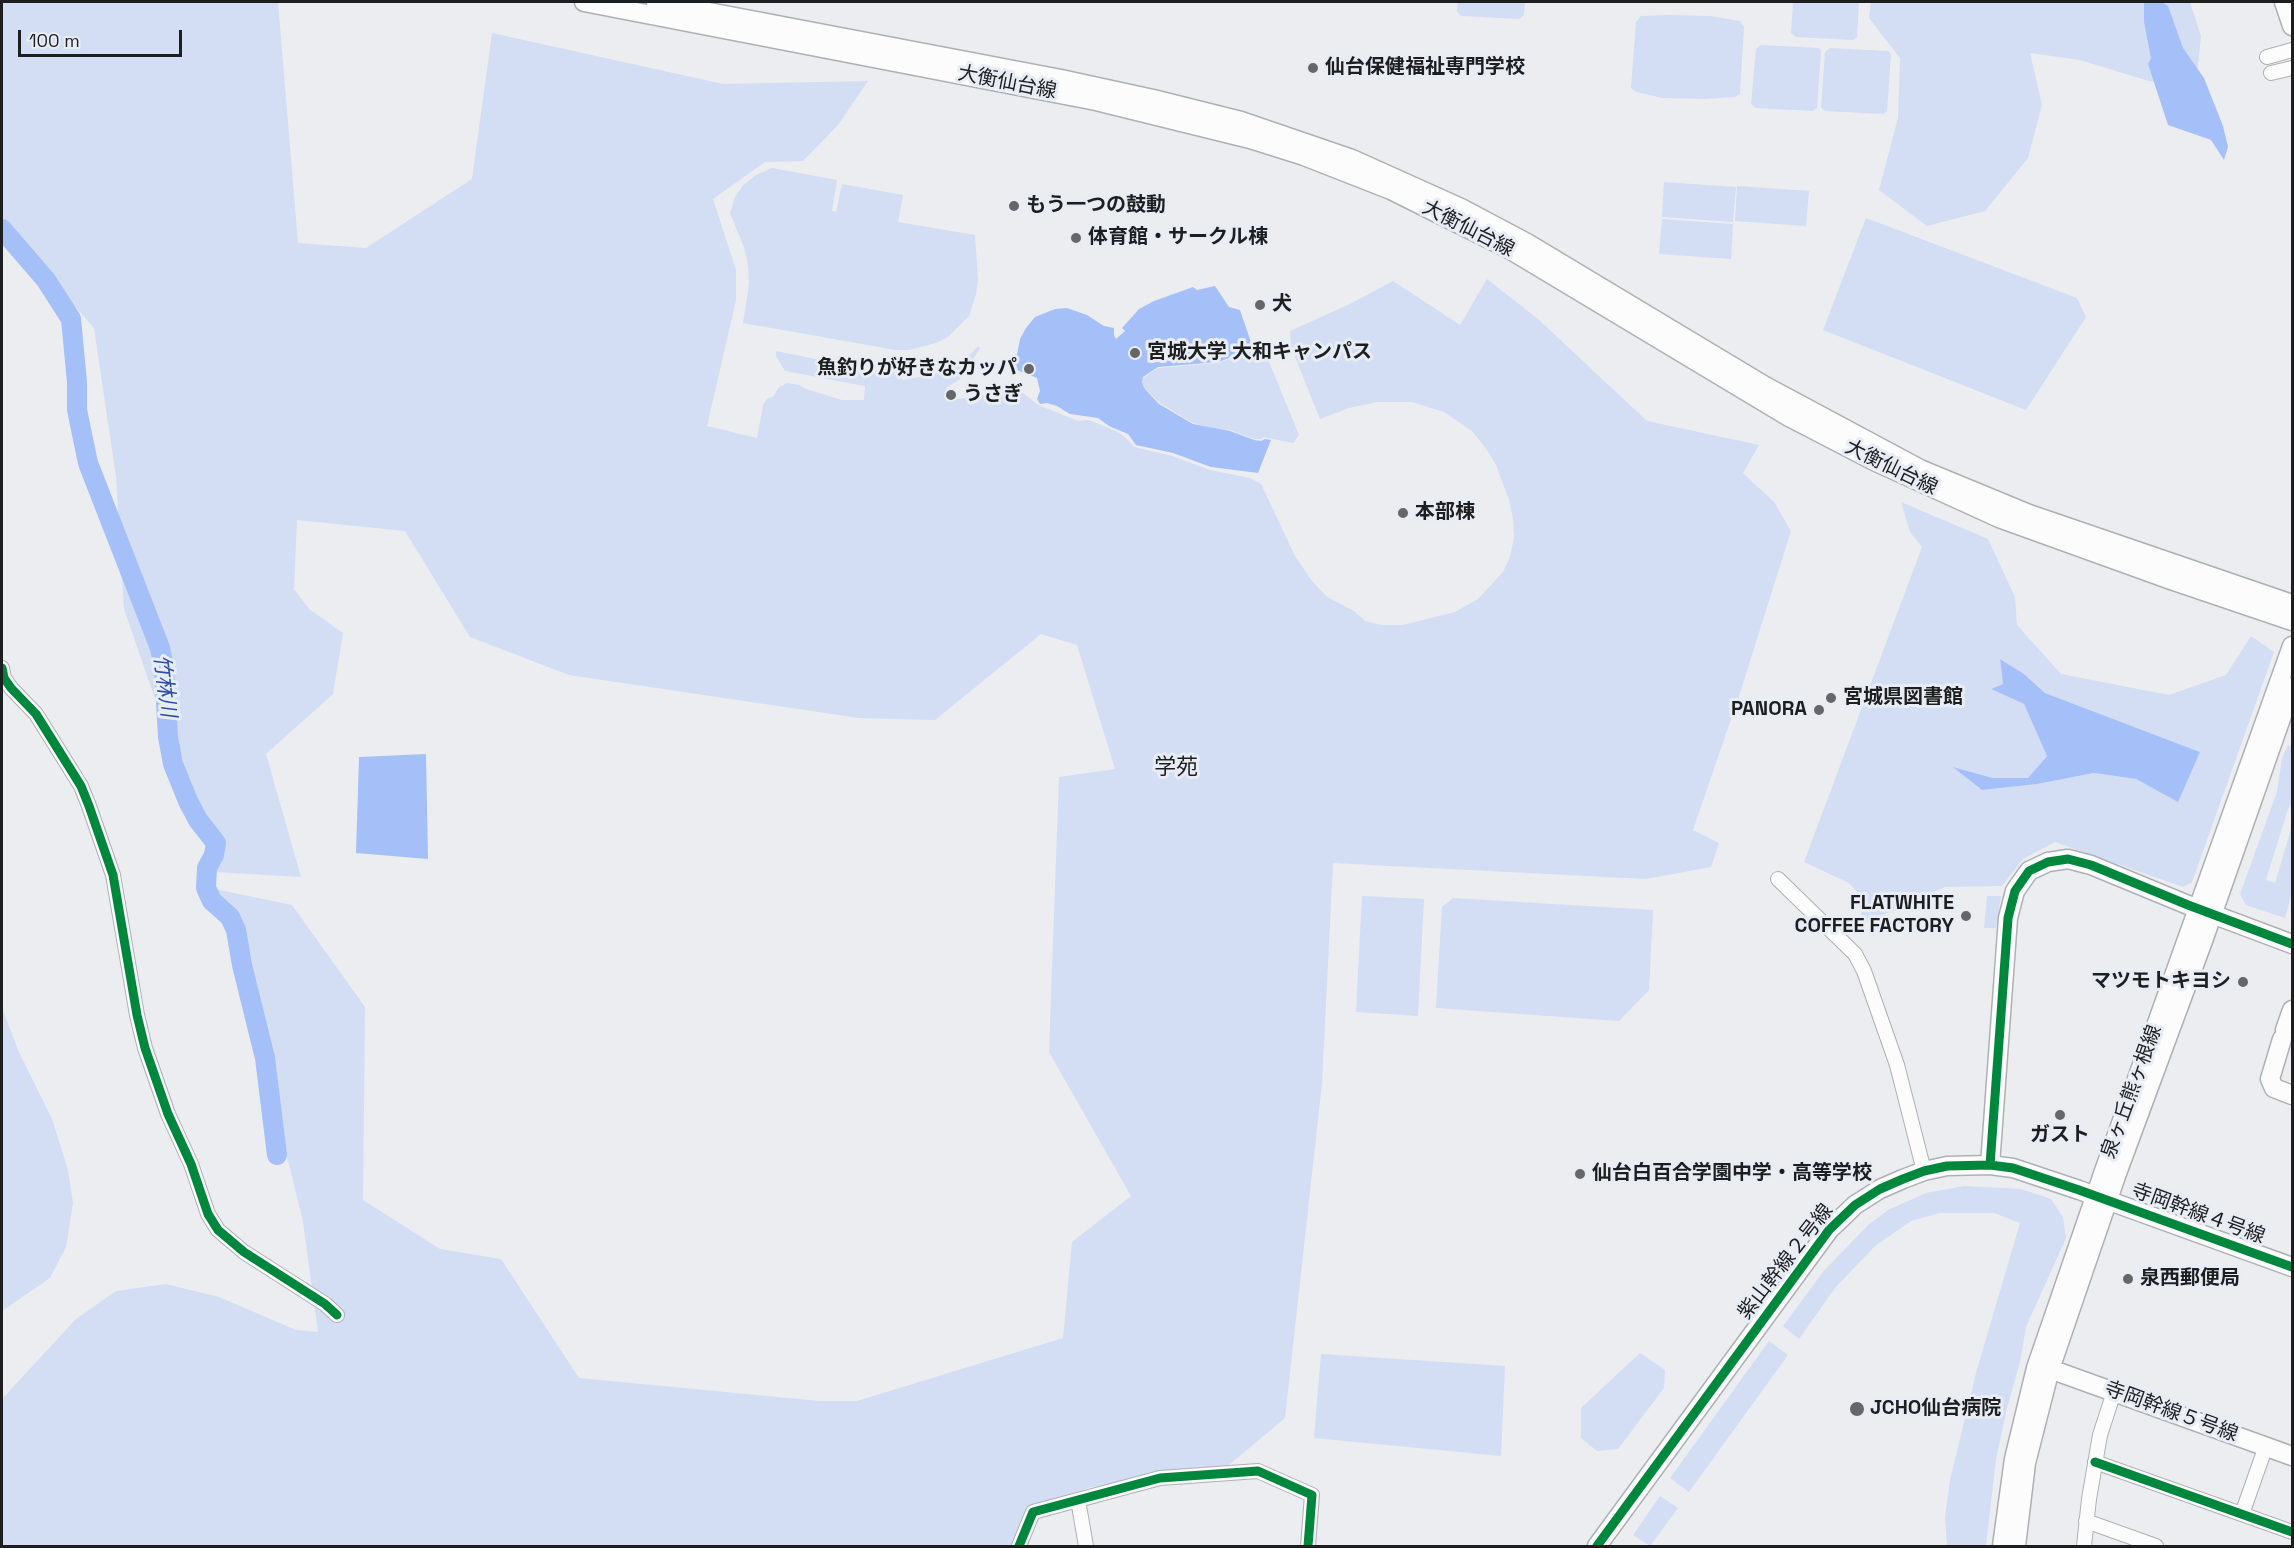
<!DOCTYPE html>
<meta charset="utf-8">
<style>
body{margin:0}
#map{position:relative;width:2294px;height:1548px;overflow:hidden;background:#ebedf1;font-family:"Space Grotesk",sans-serif}
canvas{display:block}
.frame{position:absolute;inset:0;border:3px solid #1c1e20;pointer-events:none}
.scale{position:absolute;left:18px;top:30px;width:164px;height:27px;box-sizing:border-box;border:3px solid #1c1e20;border-top:0;padding-left:8px;font-size:18px;line-height:21px;white-space:nowrap;color:#1c1e20;-webkit-text-stroke:4px #e8ecf4;paint-order:stroke}
</style>
<div id="map">
<canvas width="2294" height="1548"></canvas>
<div class="frame"></div>
<div class="scale">100 m</div>
</div>
<script>
const context = document.querySelector('canvas').getContext('2d');
context.lineJoin = 'round';
function fillPath(path, color) {
  context.fillStyle = color;
  context.fill(path, 'evenodd');
}
function shape(rows) {
  const path = new Path2D();
  for (const r of rows) {
    path.moveTo(r[0], r[1]);
    for (let i = 2; i < r.length; i += 2) path.lineTo(r[i], r[i + 1]);
  }
  return path;
}
function stroke(path, color, width, dash) {
  context.strokeStyle = color;
  context.lineWidth = width;
  context.lineCap = dash ? 'butt' : 'round';
  context.setLineDash(dash || []);
  context.stroke(path);
}
function label(font, color, halo, rows, align = 'center') {
  context.font = font + ' "Space Grotesk","Noto Sans JP",sans-serif';
  context.lineWidth = 6;
  context.setLineDash([]);
  context.textBaseline = 'middle';
  context.strokeStyle = halo;
  context.fillStyle = color;
  for (const [text, x, y, turn = 0] of rows) {
    context.save();
    context.translate(x, y);
    context.rotate((+turn || 0) * Math.PI / 180);
    context.textAlign = isNaN(turn) ? turn : align;
    if (halo) context.strokeText(text, 0, 0);
    context.fillText(text, 0, 0);
    context.restore();
  }
}
fillPath(shape([
 [2,2,278,2,298,243,366,248,472,179,492,33,723,84,868,81,838,125,803,161,765,162,713,199,736,270,736,300,707,426,757,438,763,405,767,399,774,396,778,388,787,383,799,385,806,389,842,400,864,400,865,386,785,371,776,356,776,351,879,372,896,372,903,380,943,372,971,354,978,346,980,348,960,379,946,388,946,401,981,395,1023,393,1038,405,1078,421,1089,420,1116,431,1125,437,1134,447,1172,456,1210,470,1250,478,1261,484,1295,556,1312,581,1327,597,1354,611,1365,621,1381,625,1403,625,1455,612,1478,599,1503,572,1510,557,1514,538,1513,518,1509,500,1496,465,1485,447,1472,431,1444,412,1412,402,1378,402,1349,408,1320,419,1291,347,1290,331,1350,304,1393,281,1460,325,1487,279,1538,319,1647,421,1759,445,1743,473,1774,502,1791,531,1740,693,1693,830,1719,843,1711,867,1646,879,1333,863,1322,1083,1285,1418,1229,1465,1091,1487,1027,1508,1011,1546,2,1546,2,1399,76,1319,116,1291,166,1284,219,1297,296,1330,318,1332,303,1222,257,1032,215,889,292,905,365,1007,363,1200,440,1249,501,1259,579,1378,819,1401,857,1401,1063,1338,1072,1242,1131,1196,1049,1052,1059,777,1115,769,1077,645,1041,634,935,720,859,718,569,675,470,637,405,531,297,520,294,589,309,609,343,633,333,694,266,754,301,877,215,872,124,609,116,477,94,328,2,223],
 [1458,2,1525,2,1524,15,1519,19,1462,16,1457,12],
 [1793,2,1859,2,1857,37,1853,40,1796,37,1791,33],
 [1871,2,2190,2,2201,36,2197,75,2182,85,2149,81,2080,60,2030,53,2042,105,2028,158,1985,211,1927,226,1879,190,1898,118,1900,58,1869,18],
 [1670,15,1710,16,1740,21,1744,27,1740,94,1735,97,1704,99,1663,98,1636,92,1631,88,1636,22,1641,16],
 [1761,45,1819,48,1821,51,1817,108,1813,111,1756,108,1751,104,1756,49],
 [1830,48,1888,51,1891,54,1887,111,1883,114,1825,111,1821,107,1825,52],
 [772,168,837,180,832,211,836,212,842,184,903,195,898,222,975,235,978,279,976,294,969,316,948,337,936,343,909,350,896,350,743,323,749,284,748,265,744,247,730,213,735,197,743,185,756,175],
 [1664,182,1736,187,1733,222,1662,217],
 [1737,186,1809,191,1806,226,1735,221],
 [1866,218,2077,298,2086,317,2026,410,1823,330],
 [1662,219,1733,224,1731,259,1659,254],
 [1253,349,1258,353,1265,352,1299,435,1293,443,1264,437,1261,439,1254,439,1230,430,1215,429,1193,423,1160,403,1144,388,1142,382,1143,378,1158,368,1219,363],
 [1901,502,1988,539,2015,597,2017,625,2061,674,2169,695,2226,675,2251,636,2274,652,2192,882,2183,887,2055,842,2023,859,2002,886,1945,887,1856,927,1866,901,1849,883,1804,862,1922,547,1910,532],
 [2000,659,2024,674,2045,693,2200,752,2177,801,2136,779,2094,773,2037,784,1982,790,1959,772,1954,767,1993,778,2029,778,2047,755,2024,704,1991,689,2003,684],
 [2288,745,2292,747,2292,801,2287,812,2266,880,2275,883,2292,826,2292,892,2285,918,2246,905,2240,894,2277,792,2282,758],
 [1362,896,1424,899,1418,1016,1356,1012],
 [1987,896,2001,896,1996,928,1984,928],
 [1453,898,1653,910,1649,990,1619,1021,1436,1008,1442,907],
 [2,923,2,1008,18,1050,52,1119,68,1170,73,1203,66,1247,50,1278,2,1311],
 [1964,1186,2021,1189,2051,1199,2063,1217,2066,1238,2026,1327,2020,1362,2007,1408,1996,1459,1986,1546,1947,1546,1945,1517,1950,1480,1976,1373,2020,1223,1994,1213,1939,1213,1911,1221,1875,1246,1835,1288,1799,1339,1783,1326,1823,1272,1868,1225,1888,1210,1926,1193],
 [1769,1341,1788,1355,1689,1492,1670,1478],
 [1640,1353,1665,1370,1664,1388,1618,1449,1597,1451,1581,1438,1581,1408],
 [1321,1354,1505,1366,1501,1456,1314,1438],
 [1660,1496,1678,1508,1650,1546,1633,1535]
]), '#d3ddf3');
fillPath(shape([
 [2144,2,2162,2,2168,6,2183,48,2204,78,2223,126,2228,147,2224,160,2211,140,2168,125,2148,64,2151,58,2144,22],
 [1215,286,1229,307,1240,310,1253,348,1219,362,1158,367,1143,377,1142,382,1144,388,1159,404,1193,424,1230,431,1254,440,1261,441,1265,439,1271,440,1258,473,1211,467,1173,453,1136,445,1128,434,1109,426,1098,418,1070,414,1057,406,1047,403,1040,404,1037,399,1040,391,1037,378,1014,369,1020,339,1026,328,1035,317,1055,309,1067,308,1087,315,1104,326,1114,328,1114,335,1116,339,1125,331,1122,328,1139,309,1154,301,1193,287,1197,290],
 [2000,659,2024,674,2045,693,2200,752,2178,802,2136,779,2094,773,2037,784,1982,790,1959,772,1953,767,1993,778,2028,778,2047,756,2024,704,1991,689,2003,684],
 [426,754,428,859,356,853,359,757]
]), '#a5c0f9');
stroke(shape([
 [2,229,46,280,71,319,77,382,77,410,88,463,160,648,164,668,168,737,173,764,188,801,198,820,216,843,214,855,207,868,206,888,212,901,230,917,236,930,242,965,265,1058,277,1155]
]), '#a5c0f9', 20);
const street = shape([
 [2267,57,2292,50],
 [2271,73,2292,68],
 [2,668,4,678,11,688,36,714,81,786,89,806,113,875,137,1015,145,1048,168,1114,191,1164,208,1214,218,1230,244,1252,325,1304,337,1315],
 [1778,879,1855,954,1864,971,1897,1065,1924,1171],
 [2095,1462,2292,1532],
 [1078,1500,1086,1546],
 [2242,1514,2266,1446],
 [2086,1521,2156,1546],
 [1019,1546,1033,1512,1160,1478,1258,1471,1312,1495,1308,1546],
 [2084,1546,2089,1499,2100,1435,2114,1392]
]);
const secondary = shape([
 [584,2,1096,101,1250,139,1304,156,1391,190,1509,249,1789,417,1874,461,1999,518,2171,580,2292,621],
 [656,2,1061,79,1153,99,1241,121,1352,159,1461,208,1527,243,1765,386,1920,469,2029,514,2292,604],
 [2284,2,2292,26],
 [2285,1030,2292,1010],
 [2282,1039,2270,1079,2274,1088,2292,1095],
 [1990,1165,2008,918,2015,891,2029,871,2048,862,2068,859,2091,865,2188,905,2292,944],
 [2050,1369,2292,1456],
 [1597,1546,1829,1230,1855,1205,1880,1189,1903,1179,1924,1171,1947,1166,1990,1165,2013,1168,2079,1190,2292,1267],
 [2002,1546,2014,1459,2036,1368,2104,1171,2292,646],
 [2016,1546,2026,1463,2050,1369,2116,1176,2203,941,2292,687]
]);
stroke(street, '#aeb0b3', 16);
stroke(secondary, '#aeb0b3', 21);
stroke(street, '#fcfcfd', 14);
stroke(secondary, '#fcfcfd', 18);
stroke(shape([
 [2,668,4,678,11,688,36,714,81,786,89,806,113,875,137,1015,145,1048,168,1114,191,1164,208,1214,218,1230,244,1252,325,1304,337,1315],
 [1990,1165,2008,918,2015,891,2029,871,2048,862,2068,859,2091,865,2188,905,2292,944],
 [2095,1462,2292,1532],
 [1019,1546,1033,1512,1160,1478,1258,1471,1312,1495,1308,1546],
 [1597,1546,1829,1230,1855,1205,1880,1189,1903,1179,1924,1171,1947,1166,1990,1165,2013,1168,2079,1190,2292,1267]
]), '#00873e', 9);
for (const [x, y, r, color] of [
 [1313,68,6,"#646669"],
 [1014,206,6,"#646669"],
 [1076,238,6,"#646669"],
 [1260,305,6,"#646669"],
 [1135,353,6,"#646669"],
 [1029,369,6,"#646669"],
 [951,395,6,"#646669"],
 [1403,513,6,"#646669"],
 [1831,698,6,"#646669"],
 [1819,710,6,"#646669"],
 [1966,916,6,"#646669"],
 [2243,982,6,"#646669"],
 [2060,1115,6,"#646669"],
 [1580,1174,6,"#646669"],
 [2128,1279,6,"#646669"],
 [1857,1409,8,"#646669"]
]) {
  const dot = new Path2D();
  dot.arc(x, y, r, 0, 2 * Math.PI);
  context.fillStyle = color;
  context.fill(dot);
  stroke(dot, '#e8ecf4', 2);
}
label('bold 20px', '#1c1e20', '#e8ecf4', [
 ["仙台保健福祉専門学校",1325,68],
 ["もう一つの鼓動",1026,206],
 ["体育館・サークル棟",1088,238],
 ["犬",1272,305],
 ["宮城大学 大和キャンパス",1147,353],
 ["魚釣りが好きなカッパ",1017,369,"right"],
 ["うさぎ",963,395],
 ["本部棟",1415,513],
 ["宮城県図書館",1843,698],
 ["PANORA",1807,710,"right"],
 ["FLATWHITE",1954,904,"right"],
 ["COFFEE FACTORY",1954,927,"right"],
 ["マツモトキヨシ",2231,982,"right"],
 ["ガスト",2060,1136,"center"],
 ["仙台白百合学園中学・高等学校",1592,1174],
 ["泉西郵便局",2140,1279],
 ["JCHO仙台病院",1870,1409]
], 'left');
label('20px', '#1c1e20', '#e8ecf4', [
 ["大衡仙台線",1007,83,11],
 ["大衡仙台線",1468,229,27],
 ["大衡仙台線",1891,468,26],
 ["泉ヶ丘熊ヶ根線",2132,1092,-70],
 ["寺岡幹線４号線",2198,1214,20],
 ["紫山幹線２号線",1786,1262,-52],
 ["寺岡幹線５号線",2171,1412,20]
]);
label('italic 21px', '#2b4eaa', '#e8ecf4', [
 ["竹林川",164,686,83]
]);
label('22px', '#1c1e20', '#e8ecf4', [
 ["学苑",1176,768]
]);
</script>
